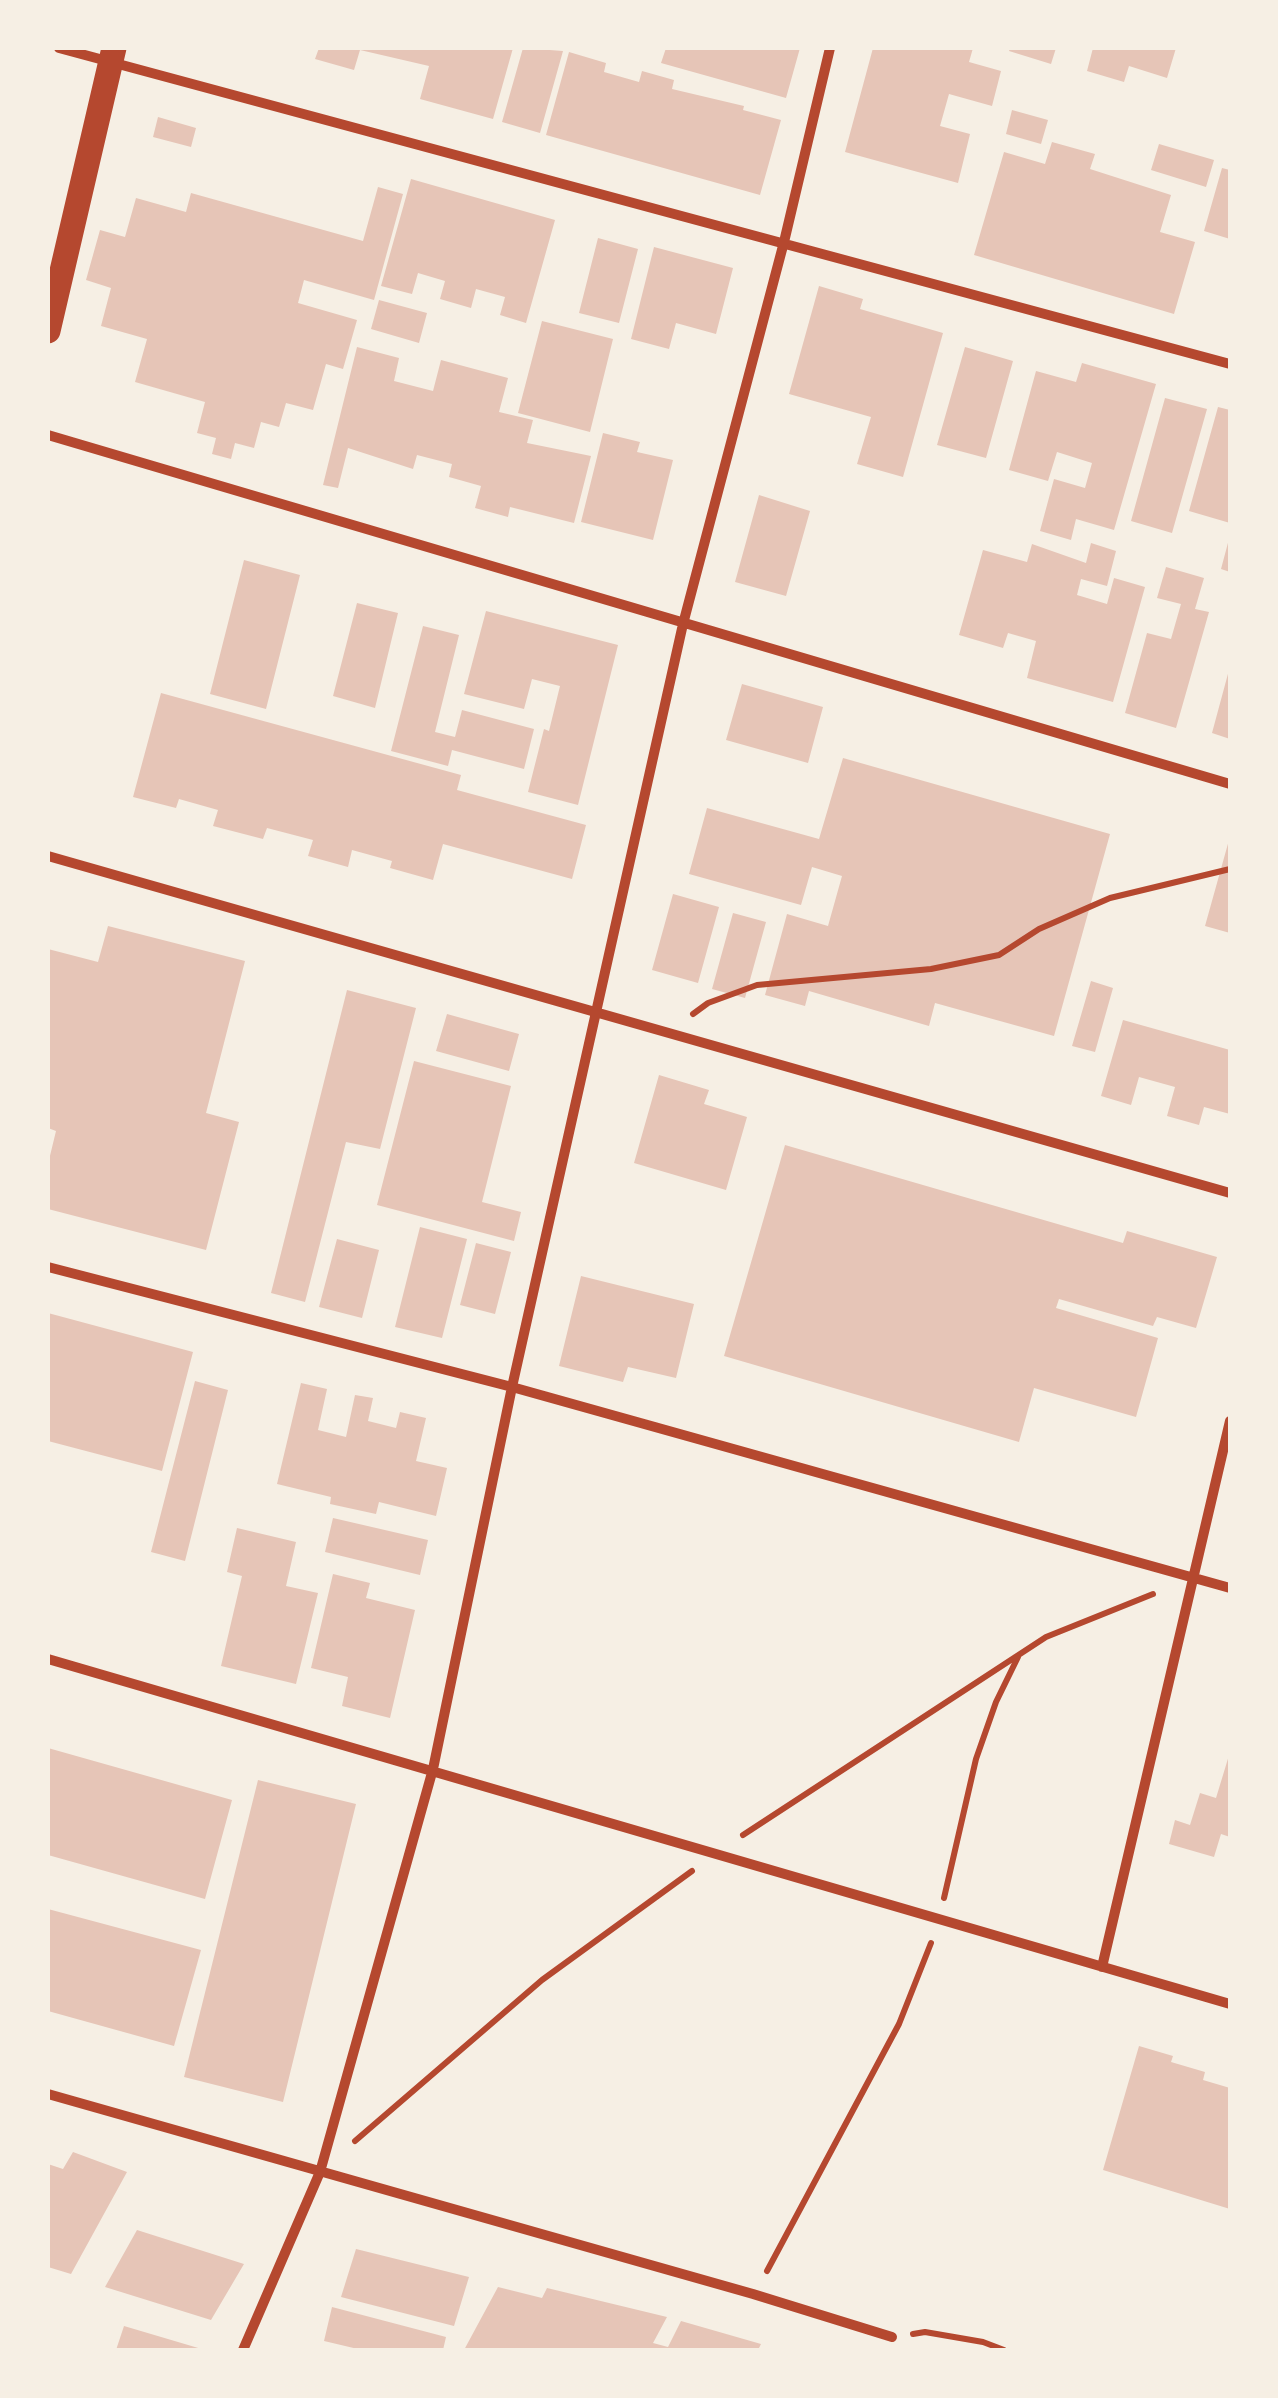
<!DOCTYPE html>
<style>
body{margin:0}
#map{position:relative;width:1278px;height:2398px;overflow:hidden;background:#f6efe4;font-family:"Noto Serif",serif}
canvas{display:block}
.frame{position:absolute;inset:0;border:50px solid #f6efe4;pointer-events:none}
</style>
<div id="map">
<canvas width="1278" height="2398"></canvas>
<div class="frame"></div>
</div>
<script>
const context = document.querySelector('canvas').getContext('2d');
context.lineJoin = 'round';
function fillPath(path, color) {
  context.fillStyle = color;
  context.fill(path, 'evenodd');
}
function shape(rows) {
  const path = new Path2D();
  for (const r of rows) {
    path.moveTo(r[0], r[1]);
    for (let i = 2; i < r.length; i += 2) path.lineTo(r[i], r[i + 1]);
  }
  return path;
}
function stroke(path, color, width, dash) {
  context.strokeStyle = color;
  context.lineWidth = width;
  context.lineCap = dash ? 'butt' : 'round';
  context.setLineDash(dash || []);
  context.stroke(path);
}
fillPath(shape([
 [319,48,513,48,493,119,420,99,429,66,360,50,354,70,315,59],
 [523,48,563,51,540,133,502,122],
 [666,48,800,48,786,98,661,63],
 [873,48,973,48,969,62,1001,71,992,106,949,94,940,126,970,134,958,183,845,152],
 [1010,48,1056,48,1051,64,1009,51],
 [1093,48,1176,48,1167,78,1129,66,1124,82,1087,71],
 [569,52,606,63,604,72,639,82,642,71,674,80,672,89,744,106,743,110,781,120,760,195,546,135],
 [1012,110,1048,120,1041,144,1006,134],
 [158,117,196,128,191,147,153,137],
 [1052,142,1095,154,1090,169,1171,195,1160,232,1195,242,1174,314,974,255,1004,152,1045,164],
 [1159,144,1214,160,1206,187,1151,170],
 [1222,168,1230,170,1230,239,1204,231],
 [411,179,555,220,526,323,500,315,505,297,476,289,471,308,440,299,445,281,418,273,412,294,381,286],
 [378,187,403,194,374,300,304,280,298,303,357,320,343,369,326,364,313,410,286,403,279,427,261,422,254,448,235,443,231,459,212,454,216,438,197,433,205,402,135,382,147,339,101,326,111,288,86,280,100,230,125,237,136,198,186,212,191,193,363,241],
 [598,238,638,249,619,323,579,313],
 [654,247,733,268,716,334,676,323,669,349,631,339],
 [819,286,863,299,860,309,943,333,903,477,857,464,871,417,789,394],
 [379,300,427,313,419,343,371,329],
 [542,321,613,339,590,432,518,413],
 [357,347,399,358,394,381,433,391,441,360,508,378,499,412,533,420,527,443,591,456,574,523,510,507,508,517,475,508,481,486,449,477,452,464,417,455,413,469,348,448,338,488,323,485],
 [965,347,1013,361,986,458,937,445],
 [1082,363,1156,384,1114,530,1076,519,1071,540,1040,531,1054,479,1085,488,1092,463,1057,452,1048,481,1009,470,1036,371,1076,382],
 [1165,398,1207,409,1172,533,1131,521],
 [1218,407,1230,410,1230,523,1189,511],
 [603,433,640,442,637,452,673,460,653,540,581,522],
 [759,495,810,511,786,596,735,582],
 [1229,539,1230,539,1230,572,1221,569],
 [1091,543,1116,551,1107,586,1081,579,1077,595,1107,604,1114,578,1145,587,1113,702,1027,678,1036,641,1008,633,1003,648,959,635,983,550,1027,562,1032,544,1086,563],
 [244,560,300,575,266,709,210,694],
 [1166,567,1204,578,1195,609,1209,612,1176,728,1125,713,1147,633,1171,639,1181,604,1157,598],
 [357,603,398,613,375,708,333,696],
 [486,611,618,645,578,805,528,792,544,729,549,731,560,686,532,679,524,709,464,694],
 [423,626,459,635,435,732,455,737,462,710,534,729,524,769,452,750,448,766,391,751],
 [1229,670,1230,670,1230,739,1212,733],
 [742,684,823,707,808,763,726,740],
 [161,693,461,775,457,790,586,825,572,879,443,844,433,880,390,868,392,861,352,850,348,867,308,856,313,840,267,828,263,839,213,826,218,810,179,799,176,808,133,797],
 [843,758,1110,834,1054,1036,935,1003,929,1026,809,991,805,1006,765,995,787,914,828,926,842,876,812,867,801,905,689,874,707,808,819,839],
 [1229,840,1230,840,1230,933,1205,926],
 [673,894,719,907,698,983,652,970],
 [733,913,766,922,745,998,712,989],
 [108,926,245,961,206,1113,239,1122,206,1250,48,1209,48,1164,56,1131,48,1128,48,949,98,962],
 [1091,981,1113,988,1095,1052,1072,1046],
 [347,990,416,1008,380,1149,346,1142,305,1302,271,1293],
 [447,1014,519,1034,509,1071,436,1051],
 [1123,1020,1230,1050,1230,1114,1204,1107,1199,1125,1167,1116,1175,1087,1139,1077,1131,1105,1101,1096],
 [414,1061,511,1086,482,1202,521,1212,514,1241,377,1205],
 [659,1075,709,1090,704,1104,747,1117,726,1190,634,1163],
 [785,1145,1123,1243,1127,1231,1217,1257,1196,1328,1157,1317,1153,1326,1059,1299,1056,1308,1158,1338,1136,1417,1034,1388,1019,1442,724,1356],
 [420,1227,467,1239,442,1338,395,1327],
 [337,1239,379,1250,362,1318,319,1307],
 [476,1243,511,1252,495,1314,460,1305],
 [581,1276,694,1304,676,1378,628,1367,623,1382,559,1366],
 [48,1313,193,1352,162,1471,48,1441],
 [195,1381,228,1390,185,1561,151,1552],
 [301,1383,327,1389,318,1430,346,1437,355,1395,373,1398,368,1421,396,1428,400,1412,426,1418,416,1461,447,1468,436,1516,379,1502,376,1514,330,1504,331,1497,277,1484],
 [333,1518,428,1540,420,1575,325,1552],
 [237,1528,296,1542,286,1586,318,1593,296,1684,221,1666,242,1576,227,1572],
 [333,1574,370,1583,366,1598,415,1610,390,1718,342,1706,348,1677,311,1668],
 [48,1748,232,1800,205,1899,48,1855],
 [1230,1752,1230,1837,1221,1834,1214,1857,1169,1844,1175,1820,1190,1825,1200,1793,1216,1798],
 [258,1780,356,1804,283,2102,184,2077],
 [48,1909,201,1950,174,2046,48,2011],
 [1139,2046,1173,2056,1171,2062,1205,2072,1203,2080,1230,2088,1230,2209,1103,2170],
 [73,2152,127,2172,71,2274,48,2267,48,2164,63,2169],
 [137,2230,244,2264,211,2320,105,2287],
 [356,2249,469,2277,454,2326,341,2297],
 [498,2287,542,2298,547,2288,667,2317,653,2343,668,2347,681,2321,761,2344,758,2350,464,2350],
 [332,2307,446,2337,443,2350,362,2350,324,2341],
 [124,2326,205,2350,116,2350]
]), '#e6c5b7');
stroke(shape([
 [693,1014,708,1003,757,985,931,969,999,955,1039,929,1110,898,1230,869],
 [743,1835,1046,1637,1153,1594],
 [944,1898,976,1759,996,1702,1018,1657],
 [355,2141,542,1980,692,1871],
 [767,2271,899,2024,931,1943],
 [913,2334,925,2332,983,2342,1004,2350]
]), '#b5482f', 6);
stroke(shape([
 [59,48,1230,364],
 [48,435,1230,784],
 [48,856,1230,1193],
 [48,1267,512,1387,1230,1588],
 [48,1659,1230,2004],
 [1102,1967,1230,1421],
 [48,2094,753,2294,892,2337],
 [243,2350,320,2172,433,1769,512,1387,683,624,784,242,830,48]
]), '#b5482f', 10);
stroke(shape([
 [48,331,114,48]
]), '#b5482f', 25);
</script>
